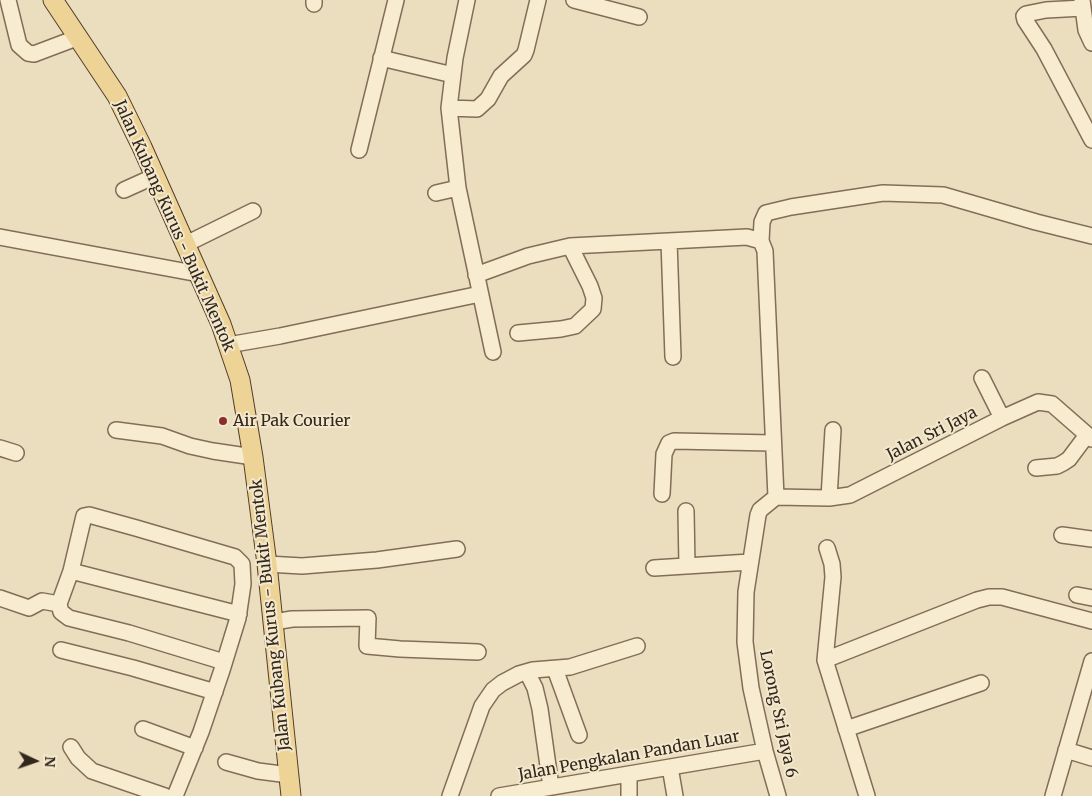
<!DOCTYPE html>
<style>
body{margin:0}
#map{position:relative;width:1092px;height:796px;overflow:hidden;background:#ebdebe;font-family:Merriweather,serif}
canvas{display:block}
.north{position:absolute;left:10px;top:736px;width:50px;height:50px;-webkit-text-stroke:4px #f3e8cd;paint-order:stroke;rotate:93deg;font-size:14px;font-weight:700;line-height:20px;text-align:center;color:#32271c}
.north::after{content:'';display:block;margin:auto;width:18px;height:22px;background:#32271c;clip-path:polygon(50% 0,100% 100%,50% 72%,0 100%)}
</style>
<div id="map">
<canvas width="1092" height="796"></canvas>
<div class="north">N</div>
</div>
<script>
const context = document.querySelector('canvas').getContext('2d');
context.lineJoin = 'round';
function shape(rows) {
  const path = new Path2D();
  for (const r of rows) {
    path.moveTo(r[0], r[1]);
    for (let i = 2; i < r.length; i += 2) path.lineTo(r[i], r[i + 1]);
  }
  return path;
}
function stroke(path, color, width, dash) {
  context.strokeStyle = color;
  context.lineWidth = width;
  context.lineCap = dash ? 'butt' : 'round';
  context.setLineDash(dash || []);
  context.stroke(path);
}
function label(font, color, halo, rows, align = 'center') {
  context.font = font + ' Merriweather,serif';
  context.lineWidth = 4;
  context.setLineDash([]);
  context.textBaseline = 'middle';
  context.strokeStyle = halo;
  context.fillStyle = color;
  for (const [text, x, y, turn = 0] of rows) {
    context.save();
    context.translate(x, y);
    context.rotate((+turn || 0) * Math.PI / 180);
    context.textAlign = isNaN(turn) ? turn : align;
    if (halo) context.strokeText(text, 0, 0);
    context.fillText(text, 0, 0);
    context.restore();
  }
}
const minor = shape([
 [8,0,19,45,28,53,34,54,79,37],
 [314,0,314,4],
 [467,0,455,58,449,108,458,188,493,352],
 [574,0,639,17],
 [1082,0,1086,30,1092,43],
 [1083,8,1046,10,1026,14,1024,16,1025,20,1044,49,1092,140],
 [381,58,453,75],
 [449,108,477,109,488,99,501,76,524,55,526,50,538,0],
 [359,150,396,0],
 [124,190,155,176],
 [436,193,458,188],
 [0,237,199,274],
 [669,241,673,357],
 [761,241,762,222,766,213,791,207,883,193,943,195,1036,222,1092,236],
 [186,244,253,211],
 [476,275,528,256,570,246,747,237,761,241,765,251,776,497],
 [518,333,561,329,575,326,593,309,594,298,590,286,570,246],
 [228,345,280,336,480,294],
 [982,378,1002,418],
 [116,430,162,436,190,446,213,451,253,457],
 [0,448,16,453],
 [1036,468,1057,466,1063,463,1069,459,1087,435],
 [662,494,664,454,669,443,674,441,773,443],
 [776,497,829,498,850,495,1002,418,1038,402,1052,404,1092,439],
 [776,497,760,510,758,515,746,592,745,642,751,688,765,751,778,796],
 [829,498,833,430],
 [686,511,687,566],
 [1062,535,1092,539],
 [827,548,832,564,833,577,825,660,867,796],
 [267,564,302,566,377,560,457,549],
 [654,568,750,562],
 [71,571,239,614],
 [1077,595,1092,598],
 [0,598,29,608,42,601,59,604],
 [274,622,292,619,368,618,367,646,400,649,478,652],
 [61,650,133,668,215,692],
 [825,660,977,600,989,597,1002,597,1092,621],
 [555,669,579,735],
 [527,672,535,688,540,709,551,787],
 [143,729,195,748],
 [846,729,981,683],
 [71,747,78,758,92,771,165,796],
 [1066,750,1092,758],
 [226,762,258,771,289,775],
 [670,767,675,796],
 [175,796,201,732,222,670,238,618,243,584,242,564,235,557,136,528,89,515,84,516,71,571,59,604,61,612,69,618,129,633,224,662],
 [450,796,482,706,493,690,502,683,519,674,533,670,570,667,637,646],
 [499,796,765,751],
 [629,796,629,774],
 [1053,796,1092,661]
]);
const major = shape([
 [53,0,117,96,142,147,221,324,240,380,253,457,267,564,291,796]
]);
stroke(minor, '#826e58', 18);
stroke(major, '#503d2c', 21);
stroke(minor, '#f7ebd0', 15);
stroke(major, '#eed396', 19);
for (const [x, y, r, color] of [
 [223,421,5,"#8e2b2b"]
]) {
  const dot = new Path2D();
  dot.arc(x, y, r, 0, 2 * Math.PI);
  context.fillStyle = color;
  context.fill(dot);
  stroke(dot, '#f3e8cd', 2);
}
label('16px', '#32271c', '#f3e8cd', [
 ["Jalan Kubang Kurus - Bukit Mentok",174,226,66],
 ["Jalan Sri Jaya",932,434,-27],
 ["Jalan Kubang Kurus - Bukit Mentok",271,615,-96],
 ["Lorong Sri Jaya 6",778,714,78],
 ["Jalan Pengkalan Pandan Luar",629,756,-10]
]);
label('16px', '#32271c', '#f3e8cd', [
 ["Air Pak Courier",233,421]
], 'left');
</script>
